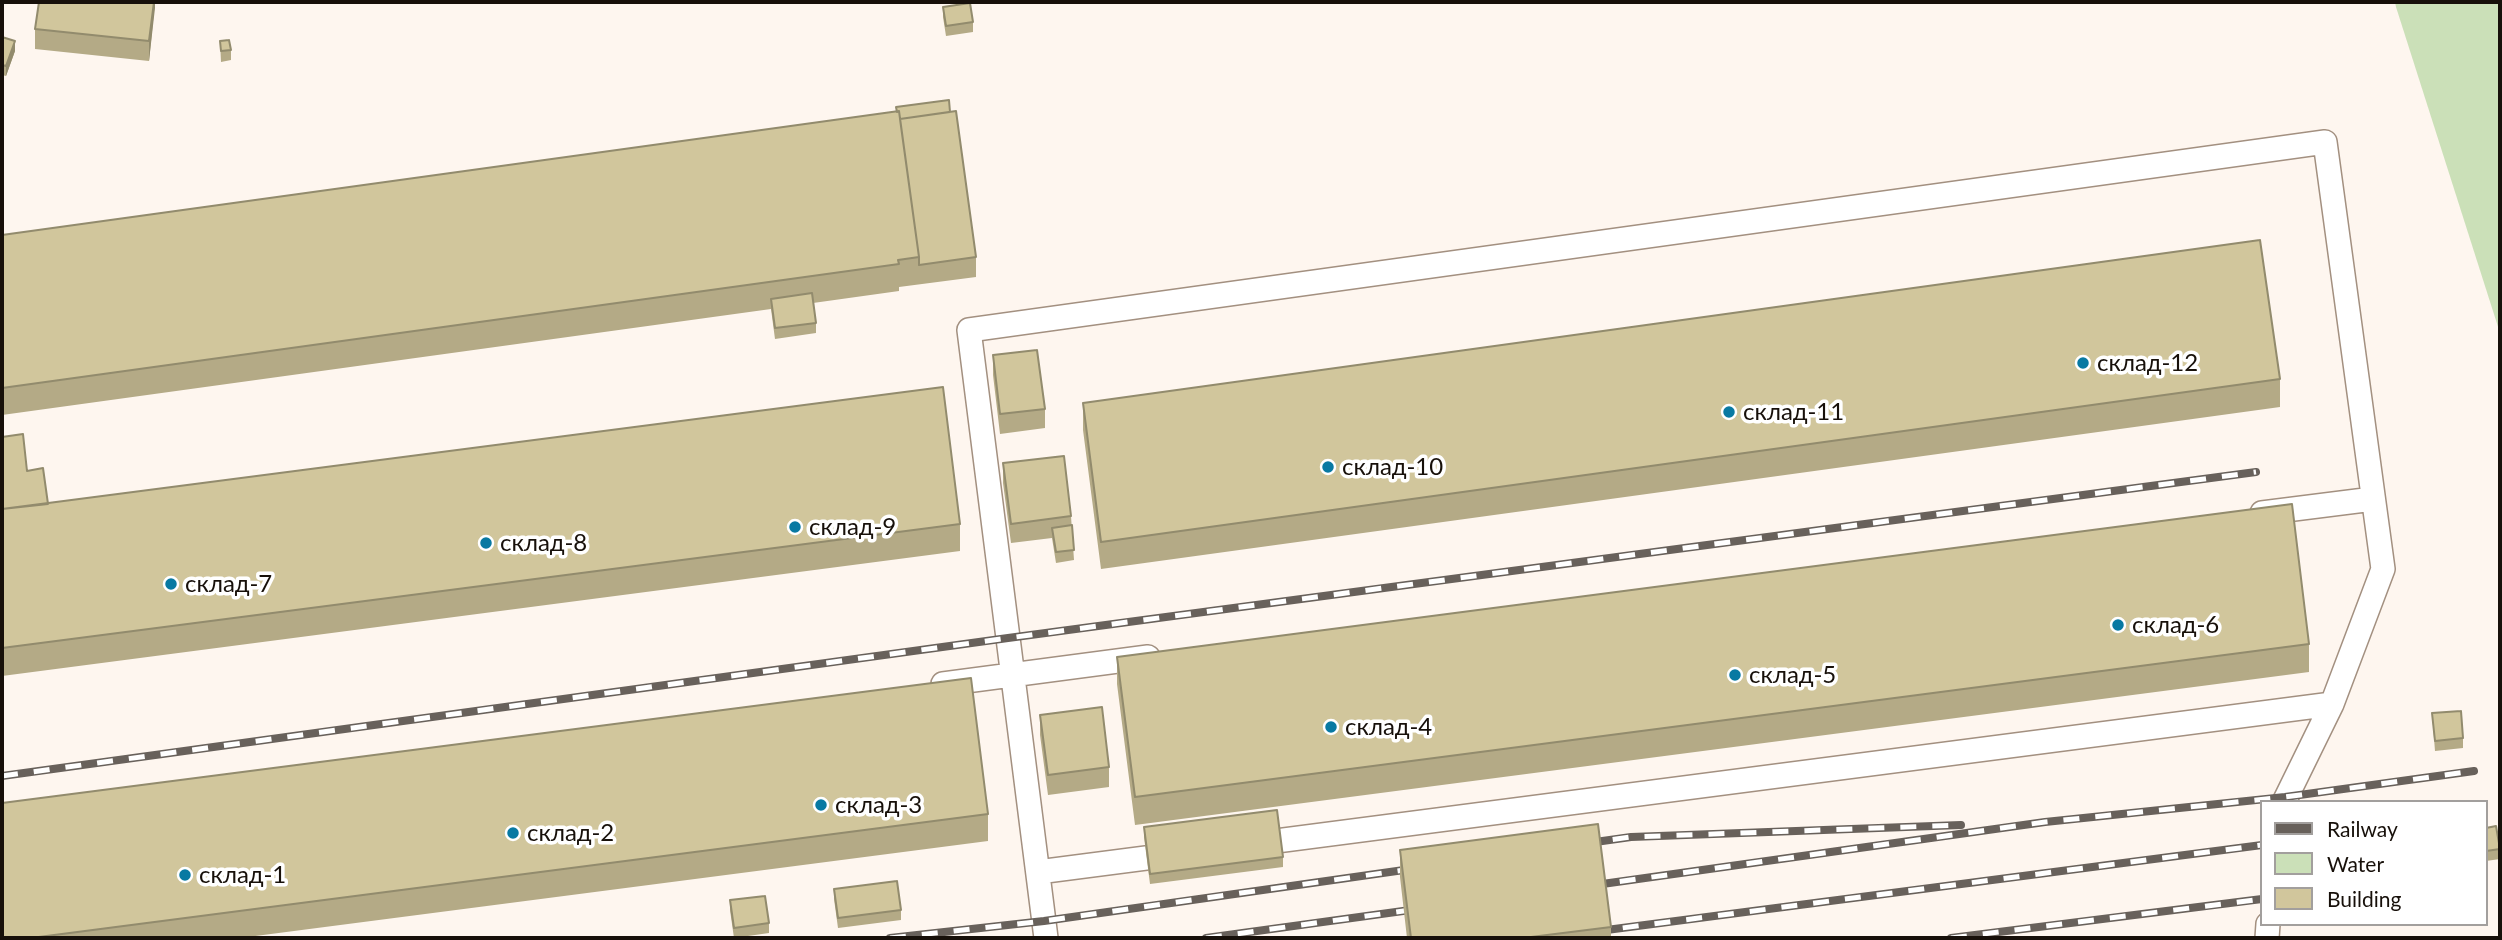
<!DOCTYPE html>
<meta charset="utf-8">
<style>
body{margin:0}
#map{position:relative;width:2502px;height:940px;overflow:hidden;background:#fef6ef;font-family:Lato,sans-serif}
canvas{display:block}
.frame{position:absolute;inset:0;border:4px solid #17100a;pointer-events:none}
.legend{position:absolute;left:2260px;top:800px;width:228px;height:126px;box-sizing:border-box;background:#fff;border:2px solid #a29f9d;margin:0;padding:9px 12px;list-style:none;font-size:21px;color:#17100a}
.legend li{display:flex;align-items:center;gap:14px;height:35px}
.legend b{width:35px;border:2px solid #a29f9d}
</style>
<div id="map">
<canvas width="2502" height="940"></canvas>
<div class="frame"></div>
<ul class="legend">
<li><b style="height:9px;background:#68615b"></b>Railway</li>
<li><b style="height:19px;background:#cbe0b8"></b>Water</li>
<li><b style="height:19px;background:#d1c69c"></b>Building</li>
</ul>
</div>
<script>
const context = document.querySelector('canvas').getContext('2d');
context.lineJoin = 'round';
function fillPath(path, color) {
  context.fillStyle = color;
  context.fill(path, 'evenodd');
}
function shape(rows) {
  const path = new Path2D();
  for (const r of rows) {
    path.moveTo(r[0], r[1]);
    for (let i = 2; i < r.length; i += 2) path.lineTo(r[i], r[i + 1]);
  }
  return path;
}
function stroke(path, color, width, dash) {
  context.strokeStyle = color;
  context.lineWidth = width;
  context.lineCap = dash ? 'butt' : 'round';
  context.setLineDash(dash || []);
  context.stroke(path);
}
function label(font, color, halo, rows, align = 'center') {
  context.font = font + ' Lato,sans-serif';
  context.lineWidth = 7;
  context.setLineDash([]);
  context.textBaseline = 'middle';
  context.strokeStyle = halo;
  context.fillStyle = color;
  for (const [text, x, y, turn = 0] of rows) {
    context.save();
    context.translate(x, y);
    context.rotate((+turn || 0) * Math.PI / 180);
    context.textAlign = isNaN(turn) ? turn : align;
    if (halo) context.strokeText(text, 0, 0);
    context.fillText(text, 0, 0);
    context.restore();
  }
}
fillPath(shape([
 [2395,2,2500,2,2500,333,2396,7]
]), '#cbe0b8');
const service = shape([
 [2262,513,2373,499],
 [943,684,1148,657],
 [1253,844,2332,704],
 [1038,872,1177,854],
 [1046,938,969,330,2325,142,2383,569,2332,704,2284,802],
 [2267,938,2268,924]
]);
stroke(service, '#a39080', 26);
stroke(service, '#fff', 23);
const rail = shape([
 [2,776,1008,638,2256,472],
 [1581,844,1631,837,1961,825],
 [1588,886,2045,822,2285,797,2474,771],
 [1591,932,2262,845],
 [890,938,1044,921,1418,868],
 [1206,938,1425,908],
 [1951,938,2262,899]
]);
stroke(rail, '#68615b', 8);
stroke(rail, '#fff', 5, [16]);
fillPath(shape([
 [155,2,149,61,35,49,35,29],
 [943,7,973,22,973,32,946,36,943,17],
 [2,37,15,51,6,76,2,75],
 [220,41,231,50,231,60,221,62],
 [896,107,976,257,976,277,899,287,899,291,813,303,816,323,816,333,775,339,771,309,2,415,2,235,896,112],
 [993,355,1045,409,1045,428,1000,434,993,375],
 [2280,379,2280,407,1101,569,1083,430,1083,403],
 [2,437,27,471,48,504,960,524,960,551,2,676],
 [1003,463,1071,516,1074,560,1056,563,1052,538,1011,543,1003,483],
 [2309,644,2309,672,1135,825,1117,684,1117,657],
 [2432,713,2463,738,2463,748,2435,751],
 [1040,715,1109,767,1109,787,1048,795,1040,735],
 [988,814,988,841,240,938,2,938],
 [1144,827,1283,857,1283,867,1150,884,1144,837],
 [2486,828,2500,849,2500,859,2486,861],
 [1400,850,1611,927,1611,938,1407,938,1400,877],
 [834,889,901,910,901,920,838,928,834,899],
 [730,900,769,923,769,933,734,938,730,910]
]), '#b4aa86');
fillPath(shape([
 [154,2,155,2,155,8,149,61,149,41],
 [15,41,15,51,6,76,6,66]
]), '#928b6d');
const building = shape([
 [39,2,154,2,149,41,35,29,39,2],
 [970,3,973,22,946,26,943,7,970,3],
 [2,37,15,41,6,66,2,65,2,37],
 [229,40,231,50,221,51,220,41,229,40],
 [949,100,950,112,900,119,899,111,897,112,896,107,949,100],
 [899,111,919,257,898,260,899,264,2,388,2,235,899,111],
 [956,111,976,257,919,265,919,257,900,119,956,111],
 [2260,240,2280,379,1101,542,1083,403,2260,240],
 [812,293,816,323,775,328,771,299,812,293],
 [1037,350,1045,409,1000,414,993,355,1037,350],
 [943,387,960,524,2,648,2,509,943,387],
 [23,434,27,471,43,468,48,504,2,509,2,437,23,434],
 [1064,456,1071,516,1011,524,1003,463,1064,456],
 [2292,504,2309,644,1135,797,1117,657,2292,504],
 [1072,525,1074,550,1056,552,1052,528,1072,525],
 [971,678,988,814,31,938,2,938,2,803,971,678],
 [1102,707,1109,767,1048,775,1040,715,1102,707],
 [2461,711,2463,738,2435,741,2432,713,2461,711],
 [1277,810,1283,857,1150,874,1144,827,1277,810],
 [1598,824,1611,927,1523,938,1411,938,1400,850,1598,824],
 [2496,826,2500,849,2486,851,2486,828,2496,826],
 [897,881,901,910,838,918,834,889,897,881],
 [765,896,769,923,734,928,730,900,765,896]
]);
fillPath(building, '#d1c69c');
stroke(building, '#928b6d', 2);
for (const [x, y, r, color] of [
 [2083,363,7,"#0879a2"],
 [1729,412,7,"#0879a2"],
 [1328,467,7,"#0879a2"],
 [795,527,7,"#0879a2"],
 [486,543,7,"#0879a2"],
 [171,584,7,"#0879a2"],
 [2118,625,7,"#0879a2"],
 [1735,675,7,"#0879a2"],
 [1331,727,7,"#0879a2"],
 [821,805,7,"#0879a2"],
 [513,833,7,"#0879a2"],
 [185,875,7,"#0879a2"]
]) {
  const dot = new Path2D();
  dot.arc(x, y, r, 0, 2 * Math.PI);
  context.fillStyle = color;
  context.fill(dot);
  stroke(dot, '#fff', 2.5);
}
label('24px', '#17100a', '#fff', [
 ["склад-12",2097,363],
 ["склад-11",1743,412],
 ["склад-10",1342,467],
 ["склад-9",809,527],
 ["склад-8",500,543],
 ["склад-7",185,584],
 ["склад-6",2132,625],
 ["склад-5",1749,675],
 ["склад-4",1345,727],
 ["склад-3",835,805],
 ["склад-2",527,833],
 ["склад-1",199,875]
], 'left');
</script>
